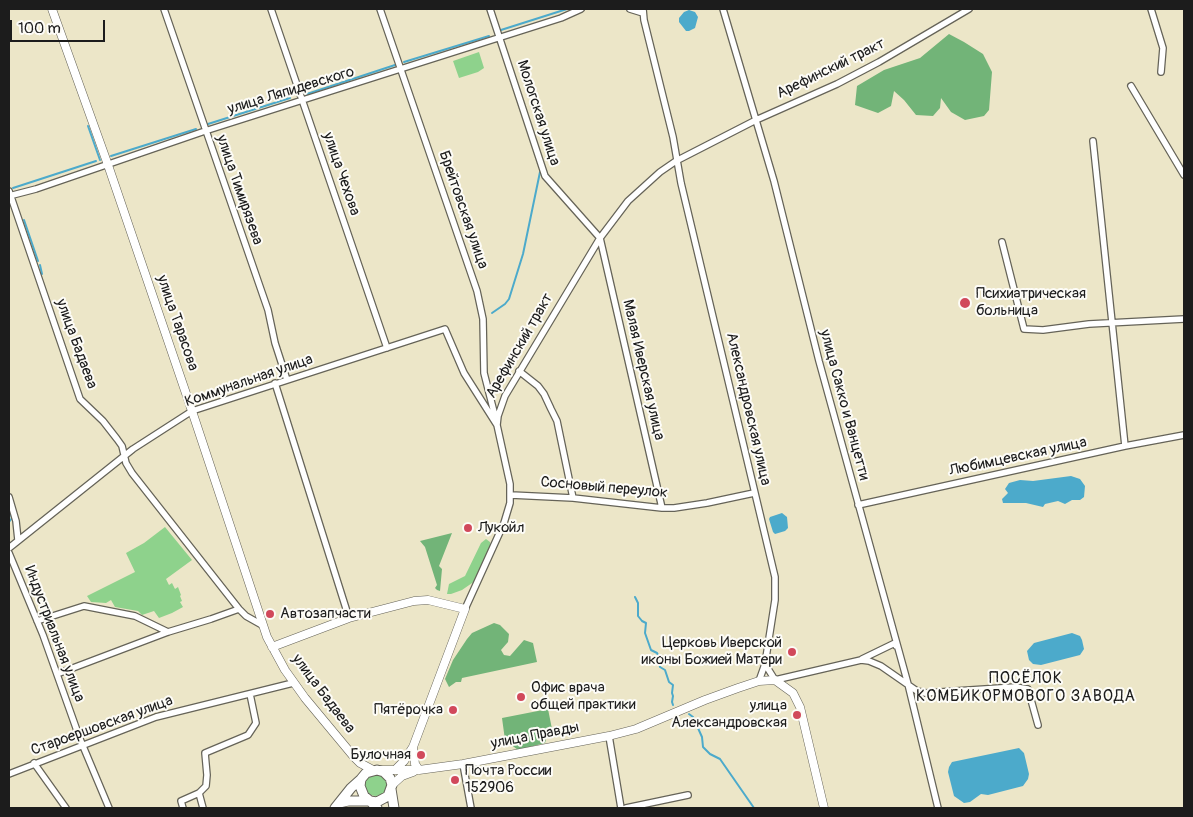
<!DOCTYPE html>
<meta charset="utf-8">
<style>
body{margin:0}
#map{position:relative;width:1193px;height:817px;overflow:hidden;background:#ece6c8;font-family:Pangolin,sans-serif}
canvas{display:block}
.frame{position:absolute;inset:0;border:10px solid #1c1c1c;pointer-events:none}
.scale{position:absolute;left:10px;top:20px;width:95px;height:22px;box-sizing:border-box;border:2px solid #1c1c1c;border-top:0;padding-left:6px;font-size:15px;line-height:18px;white-space:nowrap;color:#1c1c1c;-webkit-text-stroke:4px #fdfcf7;paint-order:stroke}
</style>
<div id="map">
<canvas width="1193" height="817"></canvas>
<div class="frame"></div>
<div class="scale">100 m</div>
</div>
<script>
const context = document.querySelector('canvas').getContext('2d');
context.lineJoin = 'round';
function fillPath(path, color) {
  context.fillStyle = color;
  context.fill(path, 'evenodd');
}
function shape(rows) {
  const path = new Path2D();
  for (const r of rows) {
    if (r.length === 3) {
      path.moveTo(r[0] + r[2], r[1]);
      path.arc(r[0], r[1], r[2], 0, 2 * Math.PI);
      continue;
    }
    path.moveTo(r[0], r[1]);
    for (let i = 2; i < r.length; i += 2) path.lineTo(r[i], r[i + 1]);
  }
  return path;
}
function stroke(path, color, width, dash) {
  context.strokeStyle = color;
  context.lineWidth = width;
  context.lineCap = dash ? 'butt' : 'round';
  context.setLineDash(dash || []);
  context.stroke(path);
}
function label(font, color, halo, rows, align = 'center') {
  context.font = font + ' Pangolin,sans-serif';
  context.lineWidth = 4;
  context.setLineDash([]);
  context.textBaseline = 'middle';
  context.strokeStyle = halo;
  context.fillStyle = color;
  for (const [text, x, y, turn = 0] of rows) {
    context.save();
    context.translate(x, y);
    context.rotate((+turn || 0) * Math.PI / 180);
    context.textAlign = isNaN(turn) ? turn : align;
    if (halo) context.strokeText(text, 0, 0);
    context.fillText(text, 0, 0);
    context.restore();
  }
}
fillPath(shape([
 [479,52,484,68,478,72,459,78,453,61],
 [165,527,192,560,166,579,169,585,172,583,175,589,178,587,181,595,180,596,182,601,180,602,183,607,172,613,159,618,154,611,142,615,138,611,115,607,111,600,106,603,91,602,87,596,135,572,126,553,144,543],
 [486,539,490,542,491,546,475,581,462,590,451,594,447,594,449,584,465,576,481,543],
 [376,785,11]
]), '#8ed28c');
fillPath(shape([
 [949,34,964,42,983,54,992,72,989,110,984,116,965,120,951,112,941,98,940,108,933,116,916,115,904,100,894,91,891,106,878,113,855,105,857,86,884,70,920,58],
 [452,533,439,566,442,569,440,591,437,590,435,588,437,585,425,547,420,541],
 [494,623,500,625,509,634,508,642,501,650,504,655,510,656,524,640,533,643,537,662,462,678,461,682,456,682,449,687,445,679,453,660,467,639,472,633],
 [548,709,552,729,549,730,545,743,518,750,505,740,502,718]
]), '#72b478');
fillPath(shape([
 [689,10,695,12,698,17,695,28,689,31,686,31,679,22,679,18,684,12],
 [1071,476,1080,479,1085,486,1084,497,1080,500,1072,500,1065,504,1058,501,1045,504,1043,507,1026,503,1003,503,1002,499,1008,493,1005,489,1009,483,1020,480,1033,481],
 [782,513,787,517,788,528,785,531,775,534,773,532,769,519,770,517],
 [1072,633,1080,636,1082,640,1084,649,1080,655,1041,665,1033,664,1029,660,1027,651,1034,643],
 [1019,748,1024,753,1029,774,1028,779,1023,786,988,795,981,794,970,802,964,803,954,796,948,772,949,767,952,762]
]), '#4caacb');
stroke(shape([
 [501,30,567,9],
 [404,62,489,36],
 [307,94,395,65],
 [208,124,290,98],
 [88,126,100,160],
 [111,156,196,129],
 [13,188,96,161],
 [24,220,38,261],
 [40,265,42,274],
 [492,313,505,304,509,299,523,254,540,172],
 [9,510,12,518,9,522],
 [635,597,638,603,638,616,642,621,646,623,645,633,651,650,657,653,660,659,659,662,660,667,665,670,669,682,673,685,672,693,673,696,672,702,673,705],
 [689,714,693,717,702,737,703,747,710,754,720,759,754,808]
]), '#4caacb', 2);
const street = shape([
 [164,9,268,310,275,343,287,380],
 [271,9,387,348],
 [380,9,477,291,483,319,484,373,495,416],
 [490,9,545,176,600,238,662,508],
 [630,9,643,13],
 [643,9,644,20,673,137,681,183,775,577,775,600,765,664,759,681],
 [723,9,774,181,819,361,908,684,938,808],
 [1151,9,1163,48,1161,72],
 [1131,86,1184,175],
 [1093,141,1125,446],
 [9,191,80,399,103,421,117,439,122,446,126,463,132,473,239,609,246,616,262,625],
 [9,196,36,189,205,131,561,18,581,9],
 [1002,242,1024,329,1043,330,1089,324,1184,319],
 [519,371,538,386,544,394,551,409,557,421,573,498],
 [275,383,349,618],
 [511,495,573,498,662,508,674,508,707,503,754,493],
 [9,497,16,521,18,540],
 [858,505,1125,446,1184,435],
 [9,548,133,449,192,411,445,329,464,373,497,425],
 [9,553,43,635,80,739,109,808],
 [465,609,504,523,510,503,510,484,497,425,498,416,505,396,600,238,628,201,660,172,676,161,756,120,837,84,879,62,969,9],
 [37,621,84,606,135,616,168,632],
 [862,659,895,643,896,646],
 [765,664,775,680,861,660,869,661,881,666,917,691,925,693,1015,687,1028,689,1038,725],
 [57,674,168,632,211,619,239,609],
 [609,736,621,808],
 [34,763,66,808],
 [463,764,471,808],
 [9,774,156,717,293,683],
 [199,793,203,808],
 [183,808,181,801,199,793,206,786,207,775,205,753,248,735,256,723,250,694],
 [626,808,688,795]
]);
const secondary = shape([
 [52,9,108,165,192,411,267,637,285,670,305,698,354,757,360,763,373,770],
 [272,647,349,618,414,601,428,600,465,609,413,747,404,761,395,770],
 [413,747,415,764,419,770],
 [380,770,419,770,463,764,609,736,636,729,705,700,738,688,759,681,775,680,793,693,800,707,824,808],
 [392,785,402,776,413,772]
]);
const primary = shape([
 [391,789,394,808],
 [339,803,348,801,370,801,377,802,388,796,392,785,390,778,384,772,377,770,366,773,361,779,360,786,364,796,370,801,377,808],
 [335,808,351,788,361,779]
]);
stroke(street, '#656358', 8);
stroke(secondary, '#656358', 9);
stroke(primary, '#656358', 11);
stroke(street, '#fff', 5.5);
stroke(secondary, '#fff', 8);
stroke(primary, '#fff', 9);
for (const [x, y, r, color] of [
 [965,303,6,"#d1495b"],
 [468,528,5,"#d1495b"],
 [270,614,5,"#d1495b"],
 [792,652,5,"#d1495b"],
 [521,697,5,"#d1495b"],
 [453,710,5,"#d1495b"],
 [797,715,5,"#d1495b"],
 [421,755,5,"#d1495b"],
 [455,780,5,"#d1495b"]
]) {
  const dot = new Path2D();
  dot.arc(x, y, r, 0, 2 * Math.PI);
  context.fillStyle = color;
  context.fill(dot);
  stroke(dot, '#fdfcf7', 2);
}
label('15px', '#1c1c1c', '#fdfcf7', [
 ["Арефинский тракт",831,69,-26],
 ["улица Ляпидевского",291,91,-17],
 ["Мологская улица",538,113,72],
 ["улица Чехова",341,174,71],
 ["улица Тимирязева",239,190,71],
 ["Брейтовская улица",463,210,71],
 ["улица Тарасова",177,323,71],
 ["улица Бадаева",76,344,70],
 ["Арефинский тракт",520,346,-60],
 ["Малая Иверская улица",643,370,77],
 ["Коммунальная улица",249,381,-19],
 ["улица Сакко и Ванцетти",844,405,75],
 ["Александровская улица",748,409,77],
 ["Любимцевская улица",1018,457,-12],
 ["Сосновый переулок",604,488,5],
 ["Индустриальная улица",54,634,69],
 ["улица Бадаева",323,694,53],
 ["Староершовская улица",102,726,-20],
 ["улица Правды",535,736,-11]
]);
label('15px', '#1c1c1c', '#fdfcf7', [
 ["Психиатрическая",976,294],
 ["больница",976,311],
 ["Лукойл",478,528],
 ["Автозапчасти",280,614],
 ["Церковь Иверской",782,643,"right"],
 ["иконы Божией Матери",782,660,"right"],
 ["Офис врача",531,688],
 ["общей практики",531,705],
 ["улица",787,706,"right"],
 ["Александровская",787,723,"right"],
 ["Пятёрочка",443,710,"right"],
 ["Булочная",411,755,"right"],
 ["Почта России",465,771],
 ["152906",465,788]
], 'left');
context.letterSpacing = '1px';
label('16px', '#1c1c1c', '#fdfcf7', [
 ["ПОСЁЛОК",1026,679],
 ["КОМБИКОРМОВОГО ЗАВОДА",1026,697]
]);
context.letterSpacing = '0px';
</script>
